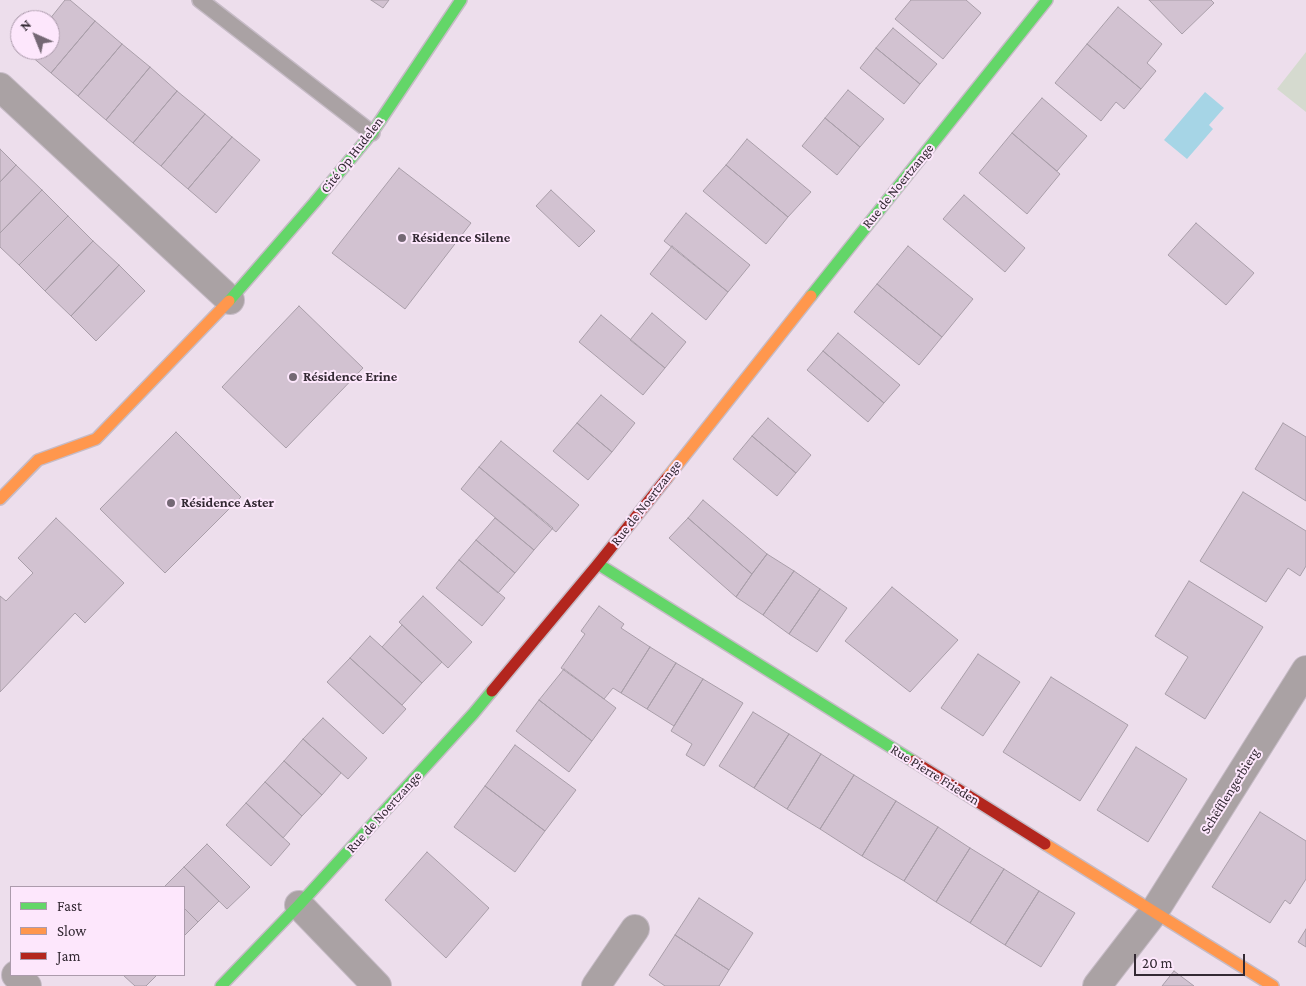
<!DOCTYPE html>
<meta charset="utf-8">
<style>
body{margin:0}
#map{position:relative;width:1306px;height:986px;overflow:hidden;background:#eddeec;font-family:"Crimson Pro",serif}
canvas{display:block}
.legend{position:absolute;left:10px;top:886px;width:175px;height:90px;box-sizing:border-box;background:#fde7fc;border:1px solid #ac9bac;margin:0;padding:6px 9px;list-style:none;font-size:15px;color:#332933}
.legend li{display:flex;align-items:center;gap:10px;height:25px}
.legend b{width:25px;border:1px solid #ac9bac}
.north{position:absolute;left:10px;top:10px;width:50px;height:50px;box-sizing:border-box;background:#fde7fc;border:1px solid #ac9bac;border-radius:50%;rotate:316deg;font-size:14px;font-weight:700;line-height:20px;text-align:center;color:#332933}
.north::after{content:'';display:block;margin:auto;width:18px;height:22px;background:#746874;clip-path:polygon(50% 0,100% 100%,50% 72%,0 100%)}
.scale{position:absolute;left:1134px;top:954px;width:111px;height:22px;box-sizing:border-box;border:2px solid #332933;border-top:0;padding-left:6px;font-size:15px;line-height:18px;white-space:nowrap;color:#332933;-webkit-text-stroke:4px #fde7fc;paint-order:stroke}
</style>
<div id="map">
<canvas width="1306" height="986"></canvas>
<ul class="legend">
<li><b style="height:6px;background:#63d668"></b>Fast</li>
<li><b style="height:6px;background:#ff974d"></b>Slow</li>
<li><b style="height:6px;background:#b3261e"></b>Jam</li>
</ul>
<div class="north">N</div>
<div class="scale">20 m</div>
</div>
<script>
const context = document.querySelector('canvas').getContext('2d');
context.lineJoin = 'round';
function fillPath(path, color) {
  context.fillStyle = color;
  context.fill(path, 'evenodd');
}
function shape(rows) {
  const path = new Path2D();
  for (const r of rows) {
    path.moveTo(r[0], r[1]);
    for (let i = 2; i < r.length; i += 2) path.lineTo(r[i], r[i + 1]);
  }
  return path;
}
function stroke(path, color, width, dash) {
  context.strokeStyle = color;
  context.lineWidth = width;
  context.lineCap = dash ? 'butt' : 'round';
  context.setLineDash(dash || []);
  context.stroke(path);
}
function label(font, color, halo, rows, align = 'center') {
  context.font = font + ' "Crimson Pro",serif';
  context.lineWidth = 4;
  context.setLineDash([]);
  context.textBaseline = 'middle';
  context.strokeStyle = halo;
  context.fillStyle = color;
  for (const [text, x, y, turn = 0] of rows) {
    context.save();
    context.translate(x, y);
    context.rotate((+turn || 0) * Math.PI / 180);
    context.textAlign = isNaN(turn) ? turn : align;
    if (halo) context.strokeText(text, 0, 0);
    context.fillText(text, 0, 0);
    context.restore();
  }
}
fillPath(shape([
 [1306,52,1306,112,1277,89]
]), '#d5dacf');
fillPath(shape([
 [1205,92,1224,108,1209,125,1213,129,1187,159,1164,140]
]), '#a6d5e6');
const building = shape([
 [65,0,70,0,95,21,51,73,24,50,50,50,50,20,49,20,65,0],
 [371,0,389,0,383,8,371,0],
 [911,0,966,0,981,13,943,59,895,19,911,0],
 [1149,0,1211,0,1214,3,1182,34,1149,0],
 [1118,7,1162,44,1147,63,1156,71,1141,89,1087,44,1118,7],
 [95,21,122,44,78,96,51,73,95,21],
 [893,28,937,64,920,84,876,48,893,28],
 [122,44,150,67,106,120,78,96,122,44],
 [1087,44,1141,89,1124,109,1116,102,1101,121,1055,83,1087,44],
 [876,48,920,84,904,104,860,68,876,48],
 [150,67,177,91,133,143,106,120,150,67],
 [848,90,884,119,860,147,825,118,848,90],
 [177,91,205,114,161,166,133,143,177,91],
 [1042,98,1087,136,1057,171,1012,133,1042,98],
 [205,114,232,137,188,189,161,166,205,114],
 [825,118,860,147,837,175,802,146,825,118],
 [1012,133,1060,174,1027,214,979,173,1012,133],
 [232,137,260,160,216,213,188,189,232,137],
 [747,139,811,192,788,217,726,165,747,139],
 [0,149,16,165,0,182,0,149],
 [16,165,42,190,0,233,0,182,16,165],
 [726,165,788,217,766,244,703,191,726,165],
 [399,168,471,223,405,309,332,253,399,168],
 [42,190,68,216,19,265,0,247,0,233,42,190],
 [551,190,595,231,579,247,536,206,551,190],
 [964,195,1025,248,1005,272,943,219,964,195],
 [686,213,750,265,728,292,664,241,686,213],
 [68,216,93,241,45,291,19,265,68,216],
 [1196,223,1254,273,1226,305,1168,255,1196,223],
 [93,241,119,265,71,316,45,291,93,241],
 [672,246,728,292,706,320,650,274,672,246],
 [908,246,973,299,942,337,877,284,908,246],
 [119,265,145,291,96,341,71,316,119,265],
 [877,284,942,337,919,365,854,312,877,284],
 [299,306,363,368,286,448,222,387,299,306],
 [652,313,686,342,665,368,630,340,652,313],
 [601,315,665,368,643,395,579,342,601,315],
 [838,333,900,385,884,403,823,351,838,333],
 [823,351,884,403,868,422,807,370,823,351],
 [601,395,635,423,612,452,577,423,601,395],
 [768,418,811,455,796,473,752,436,768,418],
 [577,423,612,452,588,480,553,451,577,423],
 [1283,423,1306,437,1306,501,1255,469,1283,423],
 [176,432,241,497,165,573,100,509,176,432],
 [752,436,796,473,777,496,733,459,752,436],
 [501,441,579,505,556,532,479,467,501,441],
 [479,467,553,528,534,550,461,489,479,467],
 [1243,492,1306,531,1306,566,1300,576,1288,568,1266,602,1200,561,1243,492],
 [703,500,767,554,752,574,688,518,703,500],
 [56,518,124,583,85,623,75,613,0,692,0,596,6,601,33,573,18,558,56,518],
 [495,518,534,550,515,573,476,540,495,518],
 [688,518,752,574,736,597,669,538,688,518],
 [476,540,515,573,498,593,459,560,476,540],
 [767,554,794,571,763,615,736,597,752,574,767,554],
 [459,560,505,598,482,626,436,588,459,560],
 [794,571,820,589,789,634,763,615,794,571],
 [1189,581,1263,627,1205,719,1165,694,1188,657,1155,636,1189,581],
 [892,587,958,640,910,692,845,641,892,587],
 [820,589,847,608,817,652,789,634,820,589],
 [423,596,472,642,448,668,399,622,423,596],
 [599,606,624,624,621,628,650,647,621,693,613,688,604,699,561,668,585,634,581,631,599,606],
 [402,625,442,662,422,683,382,647,402,625],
 [370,636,422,683,402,705,350,658,370,636],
 [650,647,676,663,647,709,621,693,650,647],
 [978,654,1020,682,983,736,941,708,978,654],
 [350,658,406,709,383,734,327,682,350,658],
 [676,663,703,679,674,726,647,709,676,663],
 [564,669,616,708,592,741,539,700,564,669],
 [1051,677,1128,725,1080,801,1003,752,1051,677],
 [703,679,743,703,704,766,686,755,692,744,671,731,703,679],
 [539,700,592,741,569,772,516,731,539,700],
 [753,712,789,734,754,788,719,766,753,712],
 [323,718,367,758,348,779,303,739,323,718],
 [789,734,821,754,787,809,754,788,789,734],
 [303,739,341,773,322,795,284,761,303,739],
 [515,745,576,790,545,831,485,786,515,745],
 [1136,747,1187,779,1148,842,1097,810,1136,747],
 [821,754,854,775,820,829,787,809,821,754],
 [284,761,322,795,302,816,265,782,284,761],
 [854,775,896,801,862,856,820,829,854,775],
 [265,782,302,816,283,838,246,803,265,782],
 [485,786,545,831,515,872,454,827,485,786],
 [896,801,938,827,904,881,862,856,896,801],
 [246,803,290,844,271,866,226,825,246,803],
 [1260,812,1306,841,1306,879,1290,904,1285,900,1270,923,1212,887,1260,812],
 [938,827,970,848,936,902,904,881,938,827],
 [207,844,250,887,227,909,184,867,207,844],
 [970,848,1004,869,970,923,936,902,970,848],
 [427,852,489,908,446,958,385,900,427,852],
 [184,867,219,901,198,922,184,908,184,887,164,887,184,867],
 [1004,869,1039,891,1005,945,970,923,1004,869],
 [1039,891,1075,913,1041,967,1005,945,1039,891],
 [699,898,753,933,729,970,675,935,699,898],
 [184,908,198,922,184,936,184,908],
 [1306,929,1306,947,1298,942,1306,929],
 [675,935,729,970,719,986,665,986,649,975,675,935],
 [1174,971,1194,986,1162,986,1174,971],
 [123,975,157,975,146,986,135,986,123,975]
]);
fillPath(building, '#d2c2d1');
stroke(building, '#a99ea9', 1);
const lane = shape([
 [200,0,372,133]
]);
const street = shape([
 [0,87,230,300],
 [299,905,377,986],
 [16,975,27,986],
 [596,986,635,929],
 [1097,986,1154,912,1306,670]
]);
const fast = shape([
 [811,296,1047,0],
 [229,301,314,203,372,133,461,0],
 [598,564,913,761],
 [221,986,299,905,473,714,492,691]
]);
const slow = shape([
 [667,478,811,296],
 [0,499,38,460,96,439,229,301],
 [1045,844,1273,986]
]);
const jam = shape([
 [492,691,598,564,667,478],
 [913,761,1045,844]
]);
stroke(lane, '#c6bbc6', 18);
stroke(street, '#c6bbc6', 30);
stroke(fast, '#c6bbc6', 14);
stroke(slow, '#c6bbc6', 14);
stroke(jam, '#c6bbc6', 14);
stroke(lane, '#aaa2a4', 15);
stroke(street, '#aaa2a4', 28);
stroke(fast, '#63d668', 11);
stroke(slow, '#ff974d', 11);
stroke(jam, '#b3261e', 11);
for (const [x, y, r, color] of [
 [402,238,5,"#746874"],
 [293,377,5,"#746874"],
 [171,503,5,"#746874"]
]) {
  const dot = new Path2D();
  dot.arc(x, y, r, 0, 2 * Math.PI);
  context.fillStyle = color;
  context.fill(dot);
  stroke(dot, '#fde7fc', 2);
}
label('14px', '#332933', '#fde7fc', [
 ["Cité Op Hudelen",352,155,-52],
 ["Rue de Noertzange",898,186,-51],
 ["Rue de Noertzange",646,503,-52],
 ["Rue Pierre Frieden",935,775,32],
 ["Schëfflengerbierg",1230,791,-58],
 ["Rue de Noertzange",384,812,-48]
]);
label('bold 14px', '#332933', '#fde7fc', [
 ["Résidence Silene",412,238],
 ["Résidence Erine",303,377],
 ["Résidence Aster",181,503]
], 'left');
</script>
